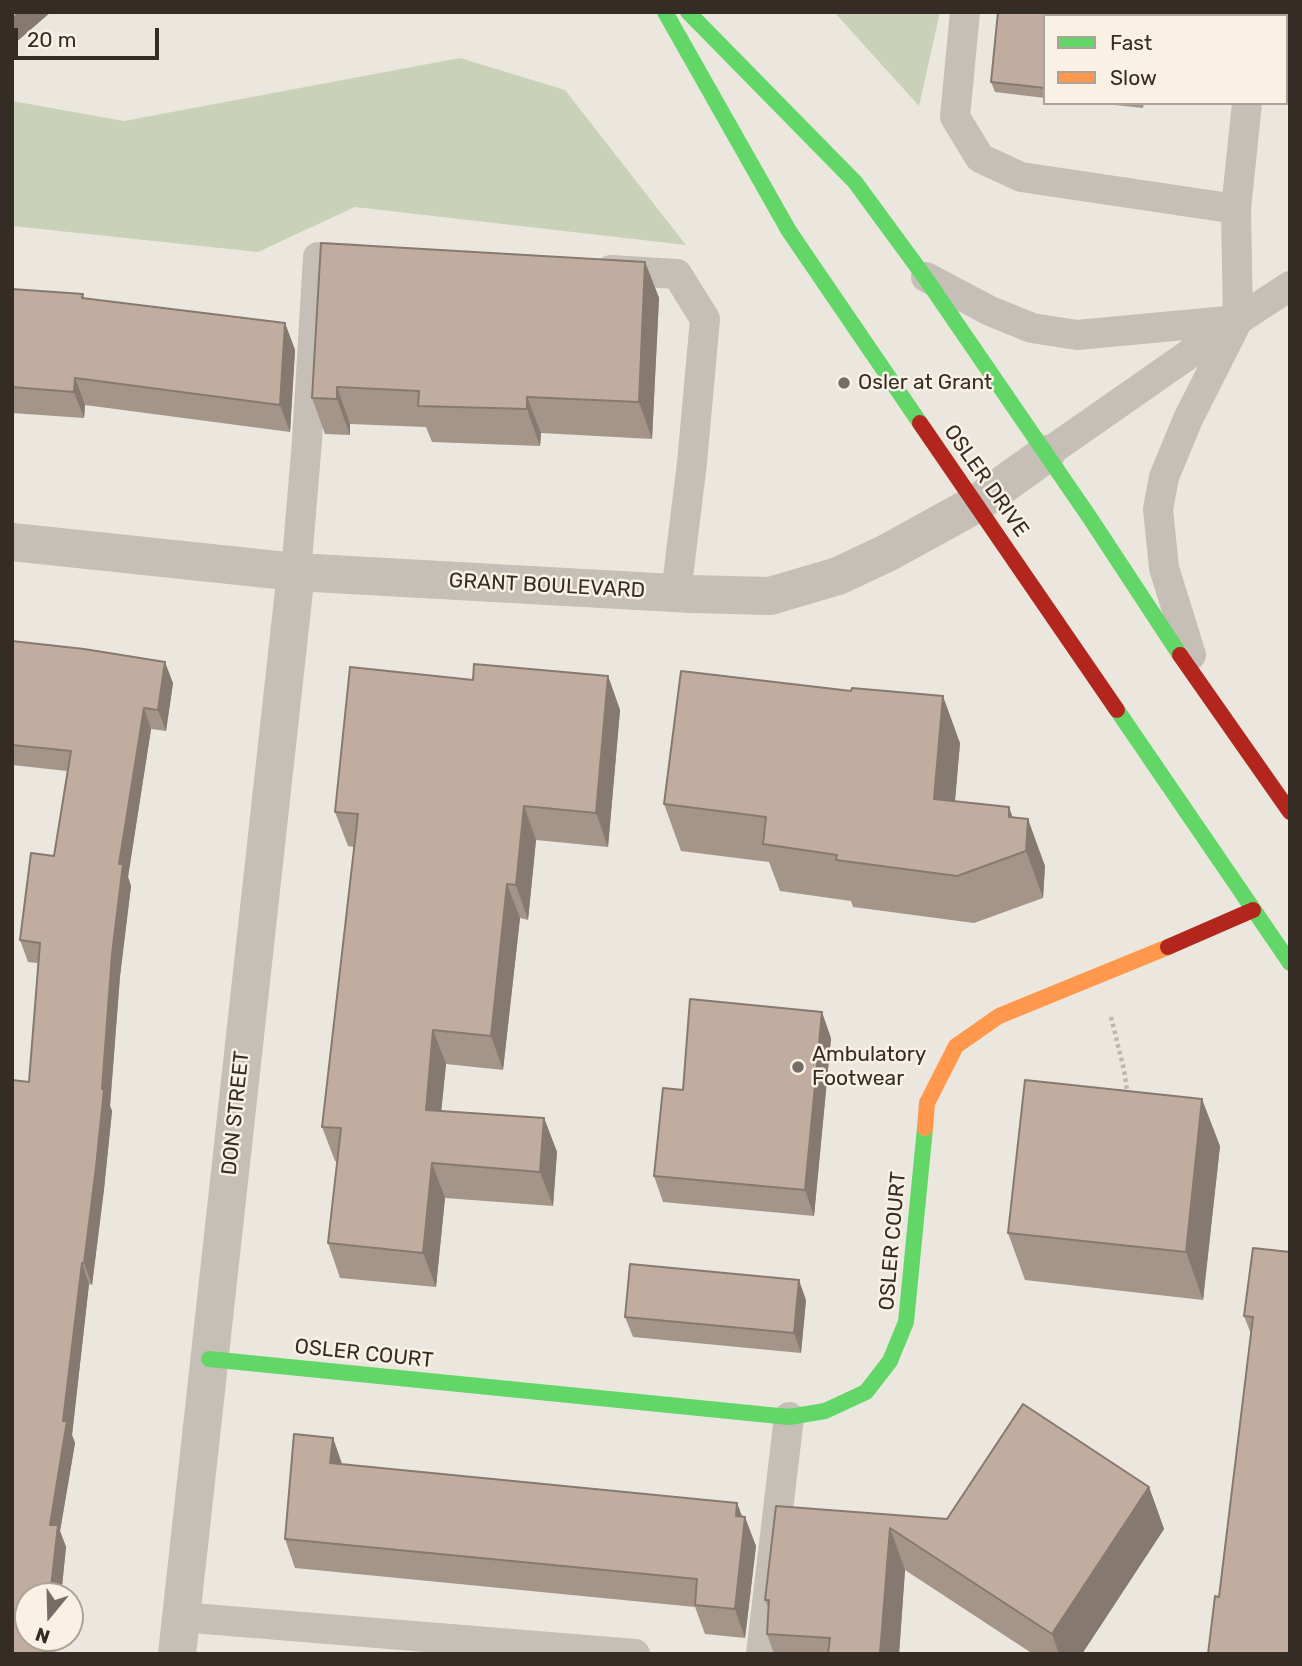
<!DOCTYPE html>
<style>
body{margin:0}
#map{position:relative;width:1302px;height:1666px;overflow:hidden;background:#ebe7de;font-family:Rubik,sans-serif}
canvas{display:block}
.frame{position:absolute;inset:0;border:14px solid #352c26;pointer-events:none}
.legend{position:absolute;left:1043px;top:14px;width:245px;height:91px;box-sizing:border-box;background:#f9f2e4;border:2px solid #aba398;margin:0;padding:9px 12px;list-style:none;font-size:21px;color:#352c26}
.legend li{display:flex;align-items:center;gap:14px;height:35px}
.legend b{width:35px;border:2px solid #aba398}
.north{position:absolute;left:14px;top:1582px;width:70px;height:70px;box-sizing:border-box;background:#f9f2e4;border:2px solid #aba398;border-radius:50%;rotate:199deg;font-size:19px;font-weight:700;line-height:28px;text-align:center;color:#352c26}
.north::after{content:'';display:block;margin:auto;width:24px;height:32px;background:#756d66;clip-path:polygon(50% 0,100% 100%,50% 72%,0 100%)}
.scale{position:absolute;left:14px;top:28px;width:145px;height:32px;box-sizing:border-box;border:4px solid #352c26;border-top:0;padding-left:9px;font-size:21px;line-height:24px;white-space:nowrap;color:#352c26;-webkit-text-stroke:5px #f9f2e4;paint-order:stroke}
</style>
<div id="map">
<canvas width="1302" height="1666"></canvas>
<div class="frame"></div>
<ul class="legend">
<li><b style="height:9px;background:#63d668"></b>Fast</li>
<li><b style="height:9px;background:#ff974d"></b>Slow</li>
</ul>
<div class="north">N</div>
<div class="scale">20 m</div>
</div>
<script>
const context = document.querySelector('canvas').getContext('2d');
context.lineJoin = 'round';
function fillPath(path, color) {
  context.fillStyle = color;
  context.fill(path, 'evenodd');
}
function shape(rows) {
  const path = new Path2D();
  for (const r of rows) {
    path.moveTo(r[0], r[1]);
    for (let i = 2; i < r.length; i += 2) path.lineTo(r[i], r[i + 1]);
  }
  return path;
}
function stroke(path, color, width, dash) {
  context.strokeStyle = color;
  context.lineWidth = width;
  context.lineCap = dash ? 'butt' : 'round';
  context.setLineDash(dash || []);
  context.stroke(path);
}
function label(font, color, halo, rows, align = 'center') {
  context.font = font + ' Rubik,sans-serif';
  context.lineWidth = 5;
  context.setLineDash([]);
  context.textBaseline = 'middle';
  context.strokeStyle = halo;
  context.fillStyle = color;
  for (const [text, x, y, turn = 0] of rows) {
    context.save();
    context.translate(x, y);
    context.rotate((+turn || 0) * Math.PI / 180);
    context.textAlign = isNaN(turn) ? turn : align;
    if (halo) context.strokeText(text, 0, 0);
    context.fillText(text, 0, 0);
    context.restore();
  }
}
fillPath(shape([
 [834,12,940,12,919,106],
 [460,58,565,90,686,245,355,207,258,252,12,226,12,101,124,121]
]), '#c9d2b8');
stroke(shape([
 [1111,1017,1124,1070,1128,1097]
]), '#bdb7b0', 4.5, [3.5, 3.5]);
stroke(shape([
 [965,12,955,117,980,158,1021,177,1236,209],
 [1256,16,1256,12],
 [611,270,677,274,705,319,692,463,676,593],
 [926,277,990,311,1032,328,1077,335,1238,320],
 [1046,454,1238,320,1290,286],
 [296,572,307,441,318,257,358,259],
 [1191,655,1164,568,1158,509,1164,477,1188,419,1238,320,1236,209,1247,103],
 [180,1617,635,1654],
 [761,1654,789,1417]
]), '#c5bfb7', 30);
stroke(shape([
 [12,542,296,572,692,594,770,596,838,576,887,553,976,504,1046,454],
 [177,1654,296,572]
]), '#c5bfb7', 38);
stroke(shape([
 [665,12,789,231,920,423],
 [688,12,855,182,924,276,1090,518,1180,655],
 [1117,710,1290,963],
 [209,1359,789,1417,825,1411,866,1392,890,1361,906,1322,925,1128]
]), '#63d668', 16);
stroke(shape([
 [925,1128,927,1103,956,1046,999,1016,1168,947]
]), '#ff974d', 16);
stroke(shape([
 [920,423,1117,710],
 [1180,655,1290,812],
 [1168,947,1253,910]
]), '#b3261e', 16);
fillPath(shape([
 [998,12,1153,12,1153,16,1045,16,1045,98,995,92,991,82],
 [1096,103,1144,103,1143,108],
 [645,262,659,298,652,439,541,433,540,446,432,442,426,427,350,424,350,435,325,434,312,398],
 [12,289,83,294,84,298,285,323,295,350,290,432,85,405,84,418,12,413],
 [12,641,173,683,166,731,151,729,128,877,131,886,120,976,110,1106,112,1111,104,1189,92,1285,89,1284,72,1435,75,1443,60,1531,66,1547,61,1596,28,1596,28,1638,56,1638,54,1654,12,1654,29,1082,38,963,28,962,20,940,54,856,67,771,12,765],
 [608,676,620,710,608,847,536,840,528,920,520,918,503,1070,446,1064,441,1111,544,1118,557,1152,553,1206,445,1198,436,1287,340,1278,328,1243,337,1161,335,1161,322,1127,354,847,348,846,335,812,473,680],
 [851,691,960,743,955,801,1013,818,1045,866,1043,898,974,923,853,907,851,901,780,891,769,862,681,851,664,804],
 [831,1038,814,1216,663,1202,654,1176,683,1090],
 [1220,1146,1203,1300,1025,1280,1008,1233],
 [1290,1252,1219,1597,1251,1334,1244,1316],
 [806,1300,801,1353,633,1337,625,1317],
 [333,1438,342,1464,737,1503,742,1517,756,1546,745,1638,705,1634,695,1607,295,1568,285,1539],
 [1149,1487,1164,1529,1082,1654,1033,1654,905,1570,899,1654,774,1654,767,1634,769,1610,765,1600,776,1506,947,1519]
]), '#a59589');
fillPath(shape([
 [20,12,51,12,13,45,12,19],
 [1148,12,1153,12,1153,16,1148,16],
 [645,262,659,298,652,439,639,402],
 [285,323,295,350,290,432,280,405],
 [75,378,85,405,84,418,74,392],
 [337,387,350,424,350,435,337,399],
 [527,397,541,433,540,446,527,409],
 [165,662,173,683,166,731,158,710],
 [608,676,620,710,608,847,596,813],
 [943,696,960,743,951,846,934,799],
 [144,708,151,729,128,877,131,886,120,976,110,1106,112,1111,104,1189,92,1285,84,1263,102,1089,119,864],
 [524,806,536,840,528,920,516,885],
 [1009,807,1025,851,1009,817],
 [1028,819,1045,866,1043,898,1026,851],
 [507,884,520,918,503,1070,491,1036],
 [822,1012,831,1038,814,1216,805,1190],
 [433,1030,446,1064,438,1144,426,1110],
 [1202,1099,1220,1146,1203,1300,1186,1252],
 [544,1118,557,1152,553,1206,540,1172],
 [432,1163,445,1198,436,1287,423,1253],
 [82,1263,89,1284,72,1435,75,1443,60,1531,66,1547,61,1596,50,1596,50,1525],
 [799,1280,806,1300,801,1353,794,1333],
 [333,1438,343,1467,330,1463],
 [1149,1487,1164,1529,1082,1654,1059,1654,1052,1634],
 [737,1503,745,1524,745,1517,756,1546,745,1638,735,1609,736,1516],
 [890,1528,905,1570,899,1654,880,1654],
 [46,1638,56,1638,54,1654,44,1654]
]), '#86796f');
const building = shape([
 [12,12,20,12,12,19,12,12],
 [998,12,1148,12,1148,16,1045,16,1045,88,991,82,998,12],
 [321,243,645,262,639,402,527,397,527,409,418,406,419,391,337,387,337,399,312,398,321,243],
 [12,289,83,294,82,298,285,323,280,405,75,378,74,392,12,387,12,289],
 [12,641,84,649,165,662,158,710,144,708,119,864,123,864,112,954,102,1089,104,1089,96,1167,84,1263,82,1263,63,1421,67,1421,50,1525,58,1525,50,1596,28,1596,28,1638,46,1638,44,1654,12,1654,12,1080,29,1082,40,943,20,940,31,853,54,856,71,751,12,745,12,641],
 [474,664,608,676,596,813,524,806,516,885,507,884,491,1036,433,1030,426,1110,544,1118,540,1172,432,1163,423,1253,328,1243,341,1128,322,1127,358,814,335,812,350,667,473,680,474,664],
 [681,671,851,691,852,688,943,696,934,799,1009,807,1009,817,1028,819,1026,851,957,876,836,860,837,855,763,844,766,817,664,804,681,671],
 [690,999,822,1012,805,1190,654,1176,663,1088,683,1090,690,999],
 [1025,1080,1202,1099,1186,1252,1008,1233,1025,1080],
 [1253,1248,1290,1252,1290,1654,1208,1654,1215,1596,1219,1597,1253,1317,1244,1316,1253,1248],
 [630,1264,799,1280,794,1333,625,1317,630,1264],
 [1023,1404,1149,1487,1052,1634,890,1528,880,1654,828,1654,830,1638,767,1634,769,1600,765,1600,776,1506,947,1519,1023,1404],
 [294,1434,333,1438,330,1463,737,1503,736,1516,745,1517,735,1609,695,1605,697,1579,285,1539,294,1434]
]);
fillPath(building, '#c0ad9f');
stroke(building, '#86796f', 2);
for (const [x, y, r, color] of [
 [844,383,7,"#756d66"],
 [798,1067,7,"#756d66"]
]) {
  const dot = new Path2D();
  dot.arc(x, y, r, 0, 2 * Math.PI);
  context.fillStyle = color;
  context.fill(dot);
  stroke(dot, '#f9f2e4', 2.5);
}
label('21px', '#352c26', '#f9f2e4', [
 ["Osler at Grant",858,383],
 ["Ambulatory",812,1055],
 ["Footwear",812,1079]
], 'left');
label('21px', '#352c26', '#f9f2e4', [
 ["OSLER DRIVE",986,481,55],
 ["GRANT BOULEVARD",547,586,3],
 ["DON STREET",236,1113,-84],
 ["OSLER COURT",893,1241,-85],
 ["OSLER COURT",364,1354,6]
]);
</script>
